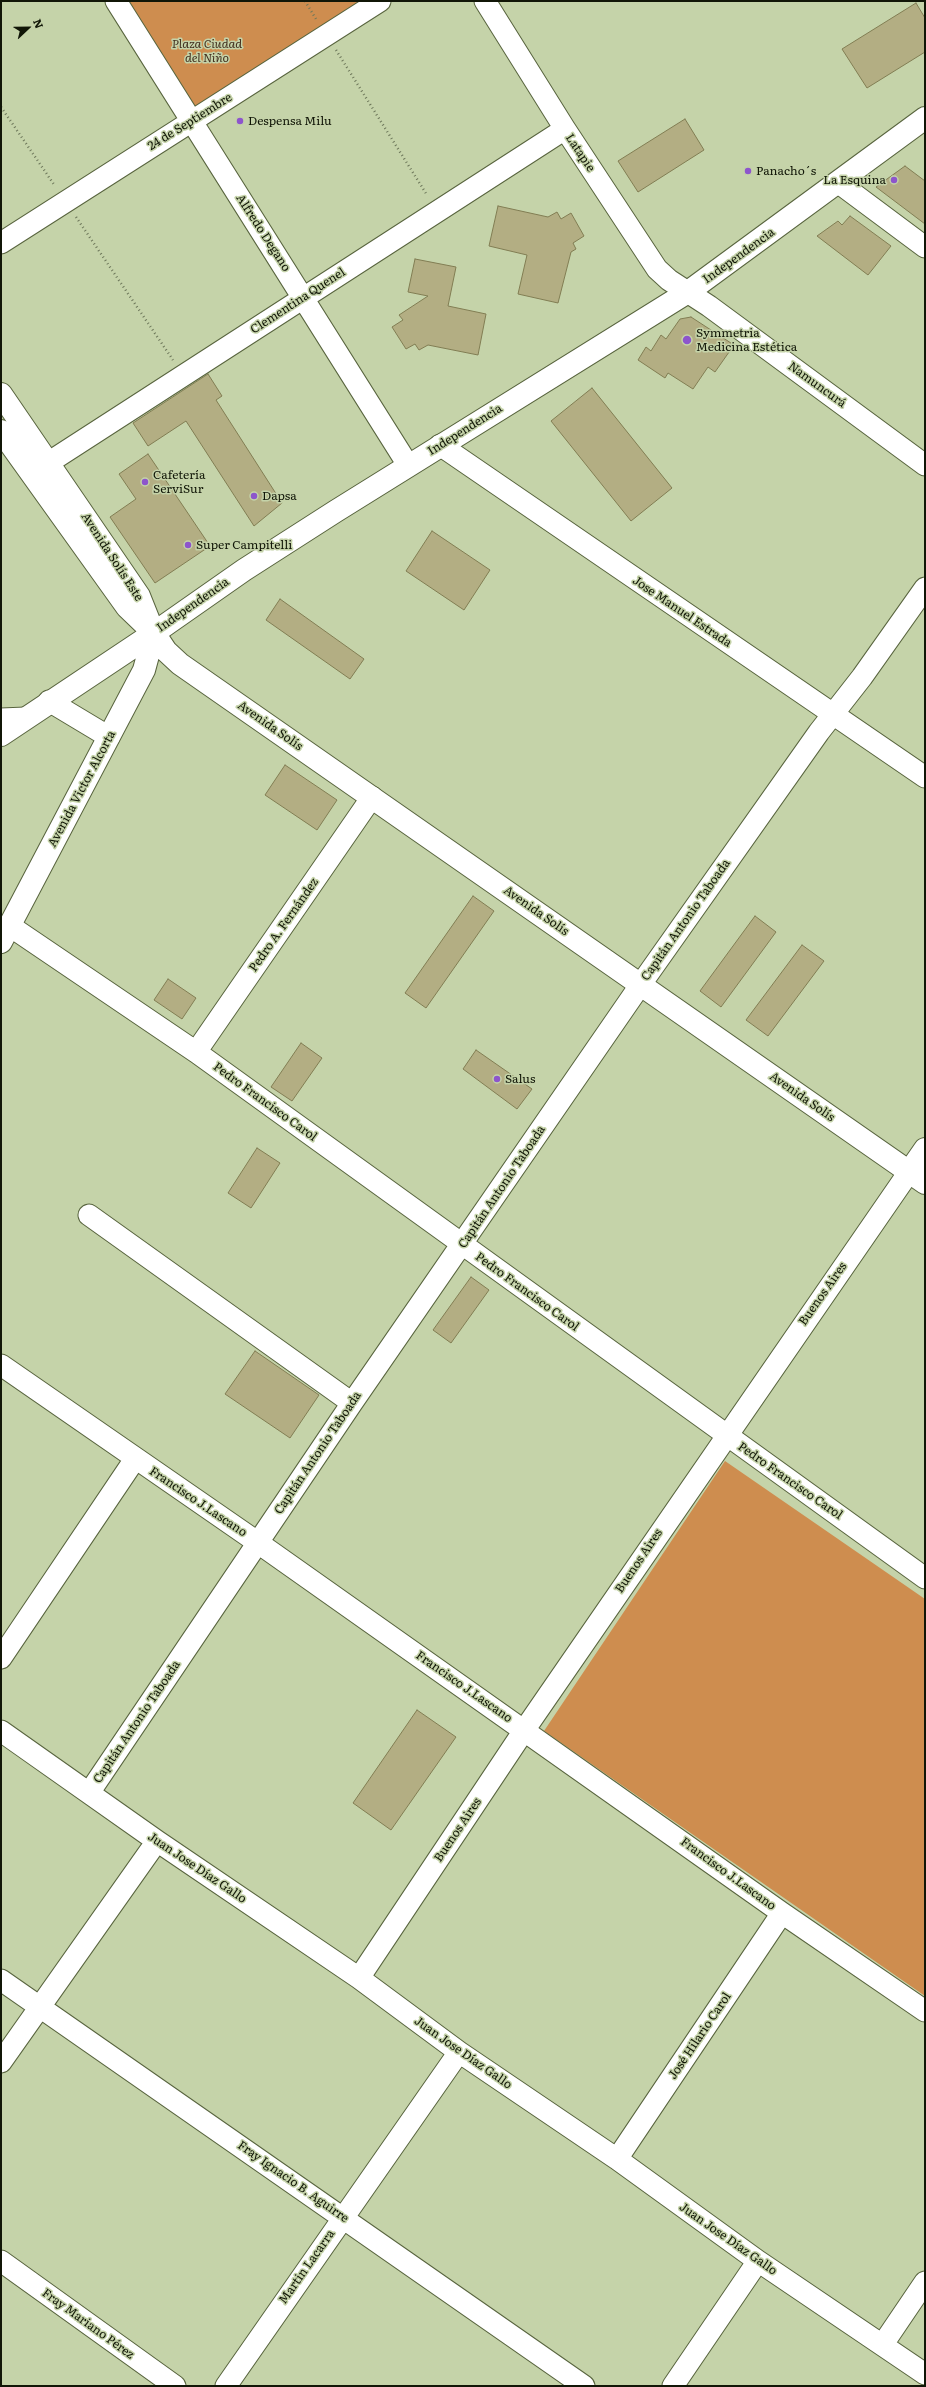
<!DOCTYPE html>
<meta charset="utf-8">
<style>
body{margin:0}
#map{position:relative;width:926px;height:2387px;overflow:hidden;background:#c5d3a9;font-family:Literata,serif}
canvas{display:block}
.frame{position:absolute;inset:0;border:2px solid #111607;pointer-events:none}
.north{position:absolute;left:8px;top:8px;width:40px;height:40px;-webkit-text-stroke:3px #c5d3a9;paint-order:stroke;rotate:68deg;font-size:11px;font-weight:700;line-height:16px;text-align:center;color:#111607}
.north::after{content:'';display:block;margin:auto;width:14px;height:18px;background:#111607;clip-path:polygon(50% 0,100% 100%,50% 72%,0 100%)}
</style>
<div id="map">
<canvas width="926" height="2387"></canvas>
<div class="frame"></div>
<div class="north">N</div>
</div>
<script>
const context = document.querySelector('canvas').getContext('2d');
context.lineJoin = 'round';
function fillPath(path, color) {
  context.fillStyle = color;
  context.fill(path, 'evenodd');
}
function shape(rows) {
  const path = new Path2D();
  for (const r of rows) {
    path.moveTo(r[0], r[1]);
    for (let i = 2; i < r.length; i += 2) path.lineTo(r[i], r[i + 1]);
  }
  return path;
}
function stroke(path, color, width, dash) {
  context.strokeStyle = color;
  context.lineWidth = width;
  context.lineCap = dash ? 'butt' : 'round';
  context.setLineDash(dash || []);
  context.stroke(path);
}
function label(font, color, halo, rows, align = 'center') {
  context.font = font + ' Literata,serif';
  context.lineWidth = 3;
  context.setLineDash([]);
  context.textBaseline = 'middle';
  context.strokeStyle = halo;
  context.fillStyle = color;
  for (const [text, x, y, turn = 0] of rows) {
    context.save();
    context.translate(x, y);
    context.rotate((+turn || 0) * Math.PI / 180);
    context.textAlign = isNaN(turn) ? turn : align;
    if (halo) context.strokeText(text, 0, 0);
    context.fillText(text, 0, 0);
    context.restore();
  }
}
fillPath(shape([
 [116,1,380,1,192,121],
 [725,1461,925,1599,925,1996,544,1731]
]), '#ce8d4f');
const building = shape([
 [916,3,925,18,925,52,867,88,842,49,916,3],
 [685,119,704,150,638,192,618,161,685,119],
 [905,166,925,181,925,224,876,187,905,166],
 [498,206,548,217,557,212,561,219,571,213,584,236,573,243,576,249,571,252,558,303,518,294,527,255,489,246,498,206],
 [850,216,891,246,868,275,817,236,838,221,842,225,850,216],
 [415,259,456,267,448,306,486,314,478,355,428,345,419,350,415,344,406,349,392,327,403,320,399,315,428,296,408,292,415,259],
 [691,317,734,345,715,372,708,367,693,389,668,373,665,378,638,360,646,347,651,351,661,335,666,339,680,319,691,317],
 [208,374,222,396,216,400,282,503,254,526,186,421,148,446,133,423,208,374],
 [592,388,672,488,631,521,551,421,592,388],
 [148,454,210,546,155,583,110,517,136,499,119,474,148,454],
 [432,531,490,570,464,610,406,571,432,531],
 [280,599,364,659,350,679,266,620,280,599],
 [285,765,337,800,317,830,265,795,285,765],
 [473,896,494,911,426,1008,405,993,473,896],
 [755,916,776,932,721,1007,700,991,755,916],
 [802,945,824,961,768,1036,746,1020,802,945],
 [168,979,196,998,182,1019,154,1000,168,979],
 [301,1043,322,1058,292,1101,271,1087,301,1043],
 [476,1050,532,1089,517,1109,463,1069,476,1050],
 [257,1148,280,1163,251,1208,228,1193,257,1148],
 [471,1277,489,1290,451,1343,433,1330,471,1277],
 [255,1351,319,1395,290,1438,225,1394,255,1351],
 [417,1710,456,1737,391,1830,353,1803,417,1710]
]);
fillPath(building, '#b3ae83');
stroke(building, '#817d53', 1);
const minor = shape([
 [116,1,408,465],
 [485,1,565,129,657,269,669,280,709,306,925,465],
 [839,183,925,247],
 [1,243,380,1],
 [440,445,925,777],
 [34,472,565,129],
 [49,701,109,737],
 [1,719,26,718],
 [10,926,196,1052,925,1578],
 [196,1052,372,797],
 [89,1215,352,1403],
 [1,1365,257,1542,782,1913,925,2011],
 [1,1658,135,1459],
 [1,1731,157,1841,359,1978,459,2052,617,2159,758,2261,925,2374],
 [89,1793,352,1403,641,984,819,732,862,677,925,588],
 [359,1978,525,1729,909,1172],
 [1,1980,584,2386],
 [1,2062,157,1841],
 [617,2159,782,1913],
 [1,2261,175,2386],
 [883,2344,925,2282],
 [226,2386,459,2052],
 [673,2386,758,2261]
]);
const tertiary = shape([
 [154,633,244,570,336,511,688,292,925,118],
 [909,1172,925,1149]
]);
const secondary = shape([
 [1,394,139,596,151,626],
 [1,431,127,607,154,633,166,651,180,664,925,1183],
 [1,735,154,633],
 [1,942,144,670,154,633]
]);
stroke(minor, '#58643e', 23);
stroke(tertiary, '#58643e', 24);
stroke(secondary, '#58643e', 24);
stroke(shape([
 [305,1,316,19],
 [336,50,427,195],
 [1,107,55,186],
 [76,217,173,360]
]), '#6d775a', 2.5, [1, 3]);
stroke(minor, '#fff', 21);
stroke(tertiary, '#fff', 22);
stroke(secondary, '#fff', 22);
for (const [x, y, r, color] of [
 [240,121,4,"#8d55cc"],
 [748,171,4,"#8d55cc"],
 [894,180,4,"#8d55cc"],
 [687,340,5,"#8d55cc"],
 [145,482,4,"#8d55cc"],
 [254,496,4,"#8d55cc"],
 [188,545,4,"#8d55cc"],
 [497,1079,4,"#8d55cc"]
]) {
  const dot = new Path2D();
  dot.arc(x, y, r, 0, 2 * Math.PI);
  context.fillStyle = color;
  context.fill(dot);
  stroke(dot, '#c5d3a9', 1.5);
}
label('italic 12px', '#43301f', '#c5d3a9', [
 ["Plaza Ciudad",207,44],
 ["del Niño",207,58]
]);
label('12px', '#111607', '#c5d3a9', [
 ["Despensa Milu",248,121],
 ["Panacho´s",756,171],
 ["La Esquina",886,180,"right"],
 ["Symmetria",696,333],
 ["Medicina Estética",696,347],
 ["Cafetería",153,475],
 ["ServiSur",153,489],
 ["Dapsa",262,496],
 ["Super Campitelli",196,545],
 ["Salus",505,1079]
], 'left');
label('12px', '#111607', '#c5d3a9', [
 ["24 de Septiembre",190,122,-32],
 ["Latapie",580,153,56],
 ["Alfredo Degano",263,233,57],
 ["Independencia",739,256,-36],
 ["Clementina Quenel",298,301,-33],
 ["Namuncurá",817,385,36],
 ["Independencia",465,430,-32],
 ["Avenida Solís Este",112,557,57],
 ["Independencia",193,605,-35],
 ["Jose Manuel Estrada",682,612,34],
 ["Avenida Solís",270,726,35],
 ["Avenida Victor Alcorta",82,789,-62],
 ["Avenida Solís",536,911,35],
 ["Capitán Antonio Taboada",686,920,-55],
 ["Pedro A. Fernández",284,925,-55],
 ["Avenida Solís",802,1097,35],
 ["Pedro Francisco Carol",265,1102,36],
 ["Capitán Antonio Taboada",502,1187,-56],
 ["Pedro Francisco Carol",527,1292,36],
 ["Buenos Aires",823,1294,-55],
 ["Capitán Antonio Taboada",318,1453,-56],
 ["Pedro Francisco Carol",790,1481,35],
 ["Francisco J.Lascano",198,1502,34],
 ["Buenos Aires",639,1561,-56],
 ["Francisco J.Lascano",464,1687,35],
 ["Capitán Antonio Taboada",137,1722,-56],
 ["Buenos Aires",458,1830,-56],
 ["Juan Jose Díaz Gallo",197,1868,34],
 ["Francisco J.Lascano",728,1874,36],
 ["José Hilario Carol",700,2036,-56],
 ["Juan Jose Díaz Gallo",463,2053,35],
 ["Fray Ignacio B. Aguirre",293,2182,35],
 ["Juan Jose Díaz Gallo",728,2239,35],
 ["Martin Lacarra",307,2267,-55],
 ["Fray Mariano Pérez",88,2324,36]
]);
</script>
